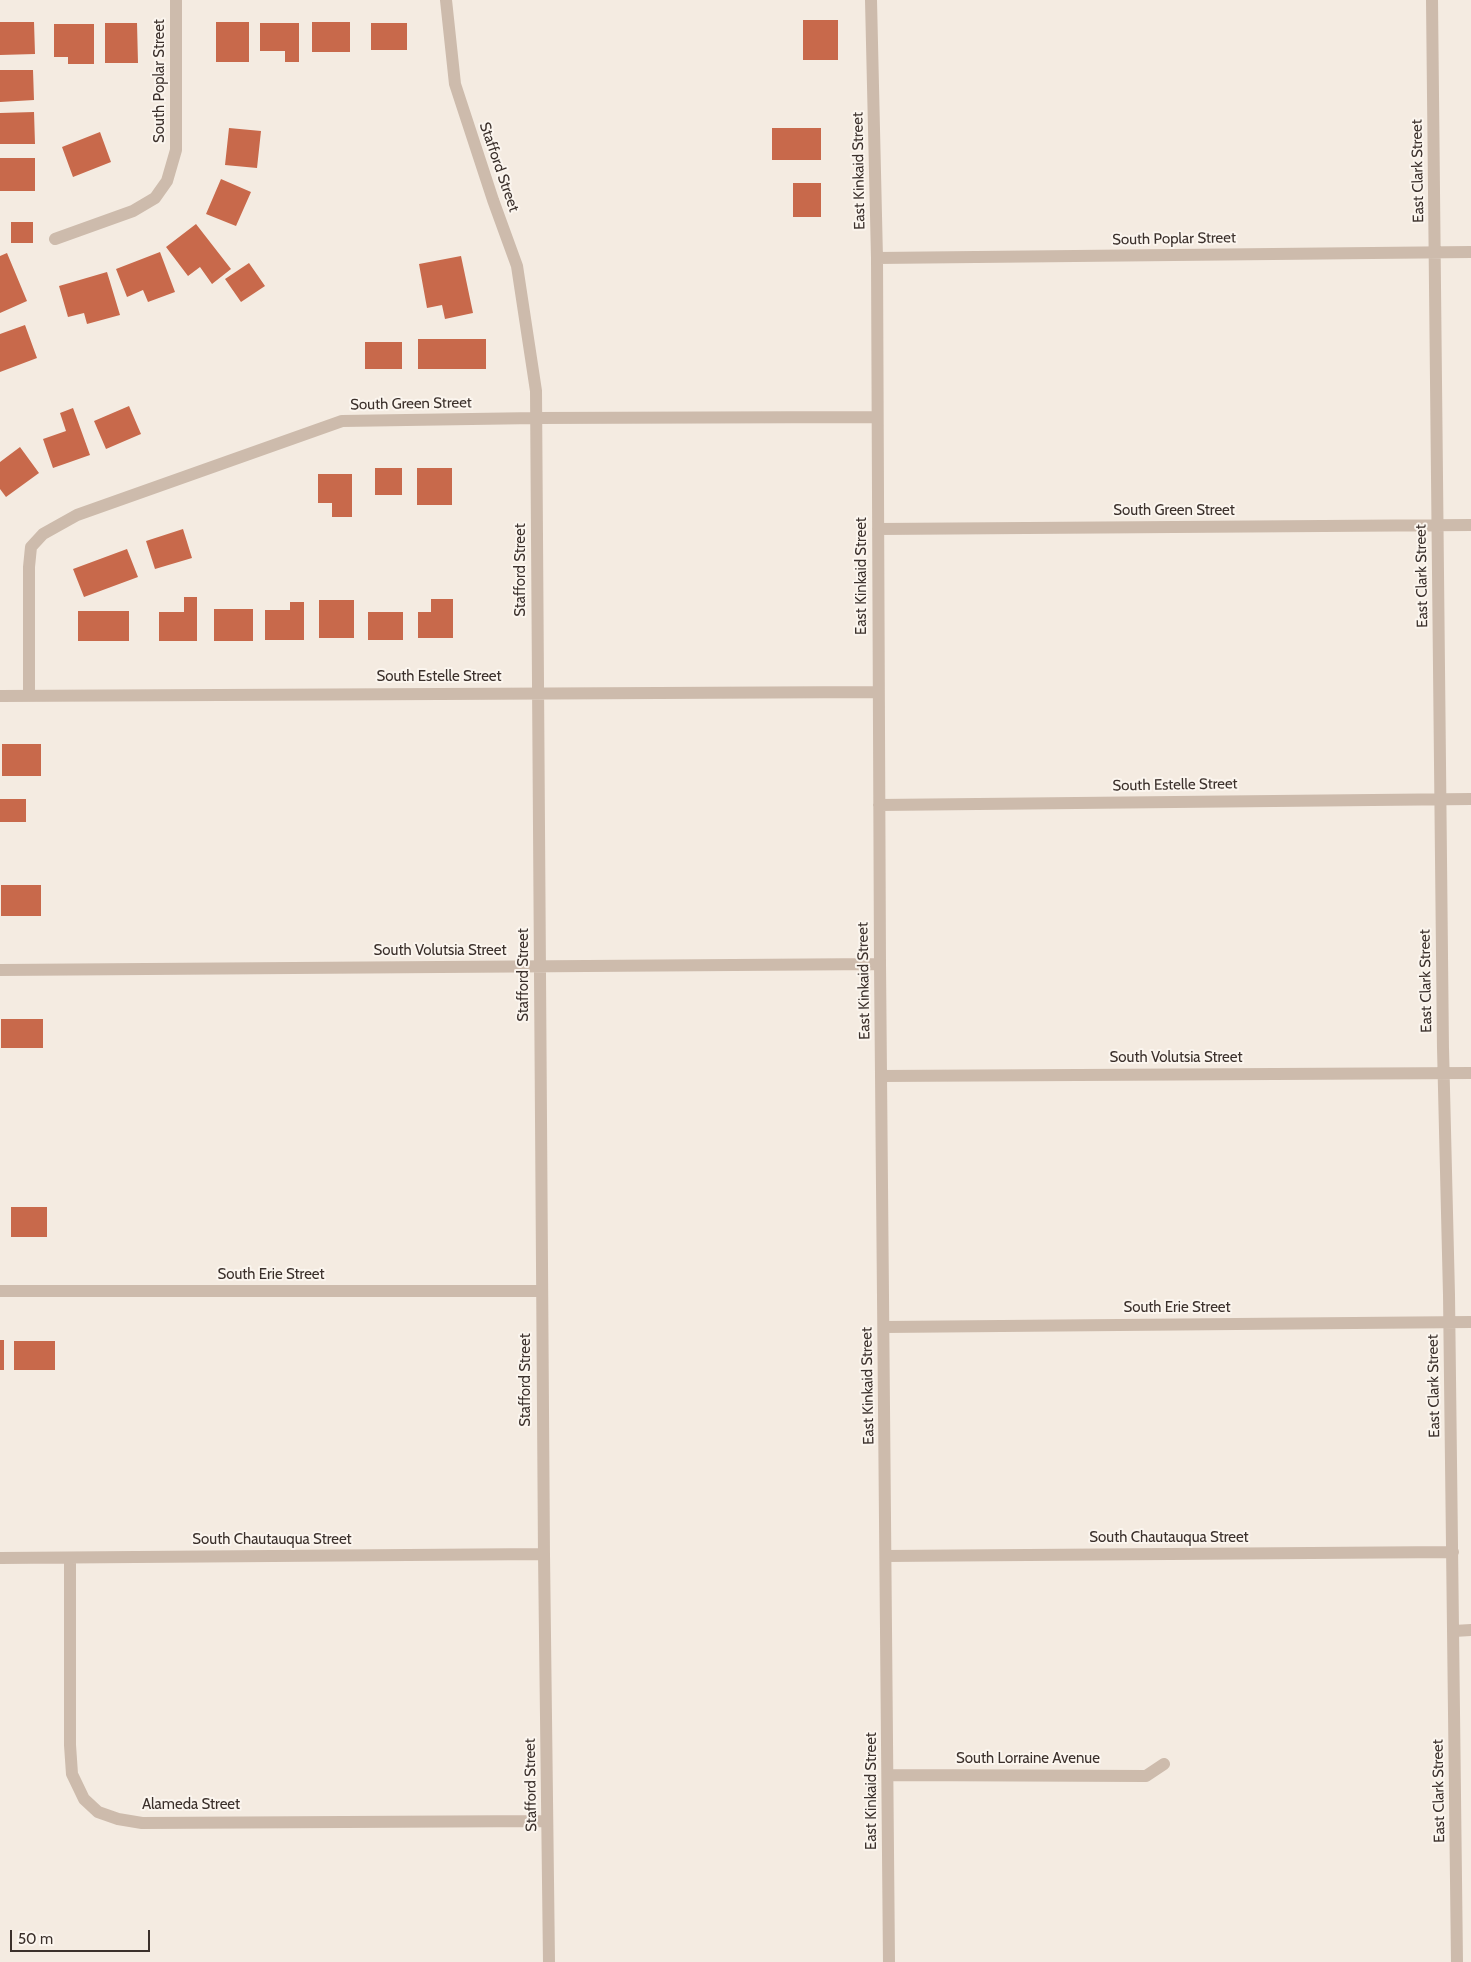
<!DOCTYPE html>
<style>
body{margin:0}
#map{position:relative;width:1471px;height:1962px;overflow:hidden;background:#f4ebe1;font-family:Cabin,sans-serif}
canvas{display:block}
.scale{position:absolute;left:10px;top:1930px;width:140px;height:22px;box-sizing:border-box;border:2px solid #3b302b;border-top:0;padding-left:6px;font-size:15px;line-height:18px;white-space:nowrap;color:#3b302b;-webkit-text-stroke:4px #fbf5ee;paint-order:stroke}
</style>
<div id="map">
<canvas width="1471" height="1962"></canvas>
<div class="scale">50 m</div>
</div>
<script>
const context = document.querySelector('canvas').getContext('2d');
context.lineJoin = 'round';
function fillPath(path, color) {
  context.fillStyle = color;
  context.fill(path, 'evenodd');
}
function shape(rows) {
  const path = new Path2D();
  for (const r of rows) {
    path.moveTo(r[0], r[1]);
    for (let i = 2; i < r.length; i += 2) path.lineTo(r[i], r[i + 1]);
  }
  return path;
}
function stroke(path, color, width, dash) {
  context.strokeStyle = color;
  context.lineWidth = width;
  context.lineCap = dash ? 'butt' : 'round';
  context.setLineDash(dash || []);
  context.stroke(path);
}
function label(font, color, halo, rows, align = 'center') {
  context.font = font + ' Cabin,sans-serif';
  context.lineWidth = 4;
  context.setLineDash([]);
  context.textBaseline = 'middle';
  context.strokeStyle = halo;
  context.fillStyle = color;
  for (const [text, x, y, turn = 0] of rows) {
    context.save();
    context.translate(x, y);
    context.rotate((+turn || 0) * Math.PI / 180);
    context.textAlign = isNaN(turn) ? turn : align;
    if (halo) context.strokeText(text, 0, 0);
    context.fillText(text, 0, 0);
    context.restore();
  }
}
fillPath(shape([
 [803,20,838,20,838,60,803,60],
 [0,22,34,22,35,54,0,55],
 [216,22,249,22,249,62,216,62],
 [312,22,350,22,350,52,312,52],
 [105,23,137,23,138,63,105,63],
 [260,23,299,23,299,62,285,62,285,51,260,51],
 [371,23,407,23,407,50,371,50],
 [54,24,94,24,94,64,68,64,68,57,54,57],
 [0,70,33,70,34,100,0,102],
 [34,112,35,144,0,144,0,113],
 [229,128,261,131,257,168,225,165],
 [772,128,821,128,821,160,772,160],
 [100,132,111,162,73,177,62,147],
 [0,158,35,158,35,191,0,191],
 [221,179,251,192,236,226,206,214],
 [793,183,821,183,821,217,793,217],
 [11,222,33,222,33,243,11,243],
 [196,224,231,269,212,284,200,267,188,276,166,247],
 [160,252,175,292,148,302,143,290,127,297,116,269],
 [7,253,27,301,0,313,0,256],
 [461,256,473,313,445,319,442,305,427,308,419,264],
 [249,263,265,286,241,302,225,279],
 [107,272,120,315,87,324,84,313,68,317,59,286],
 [25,325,37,358,0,372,0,334],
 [418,339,486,339,486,369,418,369],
 [365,342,402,342,402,369,365,369],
 [129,406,141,434,106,449,94,421],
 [73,408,90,455,53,468,43,439,66,431,60,413],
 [20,447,39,473,6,497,0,489,0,462],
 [375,468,402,468,402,495,375,495],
 [417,468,452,468,452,505,417,505],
 [318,474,352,474,352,517,332,517,332,503,318,503],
 [183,529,192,558,155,569,146,541],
 [127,549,138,577,84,597,73,569],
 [184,597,197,597,197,641,159,641,159,612,184,612],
 [431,599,453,599,453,638,418,638,418,612,431,612],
 [319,600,354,600,354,638,319,638],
 [290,602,304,602,304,640,265,640,265,610,290,610],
 [214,609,253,609,253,641,214,641],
 [78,611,129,611,129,641,78,641],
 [368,612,403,612,403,640,368,640],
 [2,744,41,744,41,776,2,776],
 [0,799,26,799,26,822,0,822],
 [1,885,41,885,41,916,1,916],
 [1,1019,43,1019,43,1048,1,1048],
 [11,1207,47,1207,47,1237,11,1237],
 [0,1340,4,1340,4,1370,0,1370],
 [14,1341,55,1341,55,1370,14,1370]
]), '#c8694b');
stroke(shape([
 [446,0,455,84,493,200,517,266,536,391,544,1554,549,1962],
 [871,0,877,258,880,964,889,1962],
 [1432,0,1443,1048,1449,1295,1457,1962],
 [55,239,133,211,155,198,167,181,176,150,176,0],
 [877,258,1471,252],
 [878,529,1471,525],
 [0,696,878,692],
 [29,696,29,567,31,547,43,534,77,515,342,421,536,418,877,417],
 [879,805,1471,799],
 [0,970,880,964],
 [881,1076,1471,1073],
 [0,1291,542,1291],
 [884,1327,1471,1322],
 [886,1556,1453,1552],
 [0,1558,544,1554],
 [70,1558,70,1745,72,1774,84,1799,98,1812,118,1819,142,1823,547,1821],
 [1454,1631,1471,1630],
 [888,1775,1146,1776,1164,1764]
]), '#cdbbac', 12);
label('15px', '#3b302b', '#fbf5ee', [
 ["South Poplar Street",160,81,-90],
 ["Stafford Street",499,167,71],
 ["East Kinkaid Street",859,171,-91],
 ["East Clark Street",1418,171,-91],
 ["South Poplar Street",1174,239,-1],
 ["South Green Street",411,404,-1],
 ["South Green Street",1174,511],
 ["Stafford Street",521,570,-90],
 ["East Kinkaid Street",862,576,-90],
 ["East Clark Street",1422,576,-91],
 ["South Estelle Street",439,677],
 ["South Estelle Street",1175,785,-1],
 ["South Volutsia Street",440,951],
 ["Stafford Street",524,975,-90],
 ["East Kinkaid Street",864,981,-91],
 ["East Clark Street",1426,981,-91],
 ["South Volutsia Street",1176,1058],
 ["South Erie Street",271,1275],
 ["South Erie Street",1177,1308],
 ["Stafford Street",526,1380,-90],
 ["East Kinkaid Street",868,1386,-91],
 ["East Clark Street",1434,1386,-91],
 ["South Chautauqua Street",1169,1538],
 ["South Chautauqua Street",272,1540],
 ["South Lorraine Avenue",1028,1759],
 ["Stafford Street",531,1785,-91],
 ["East Kinkaid Street",872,1791,-90],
 ["East Clark Street",1439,1791,-91],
 ["Alameda Street",191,1805]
]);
</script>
